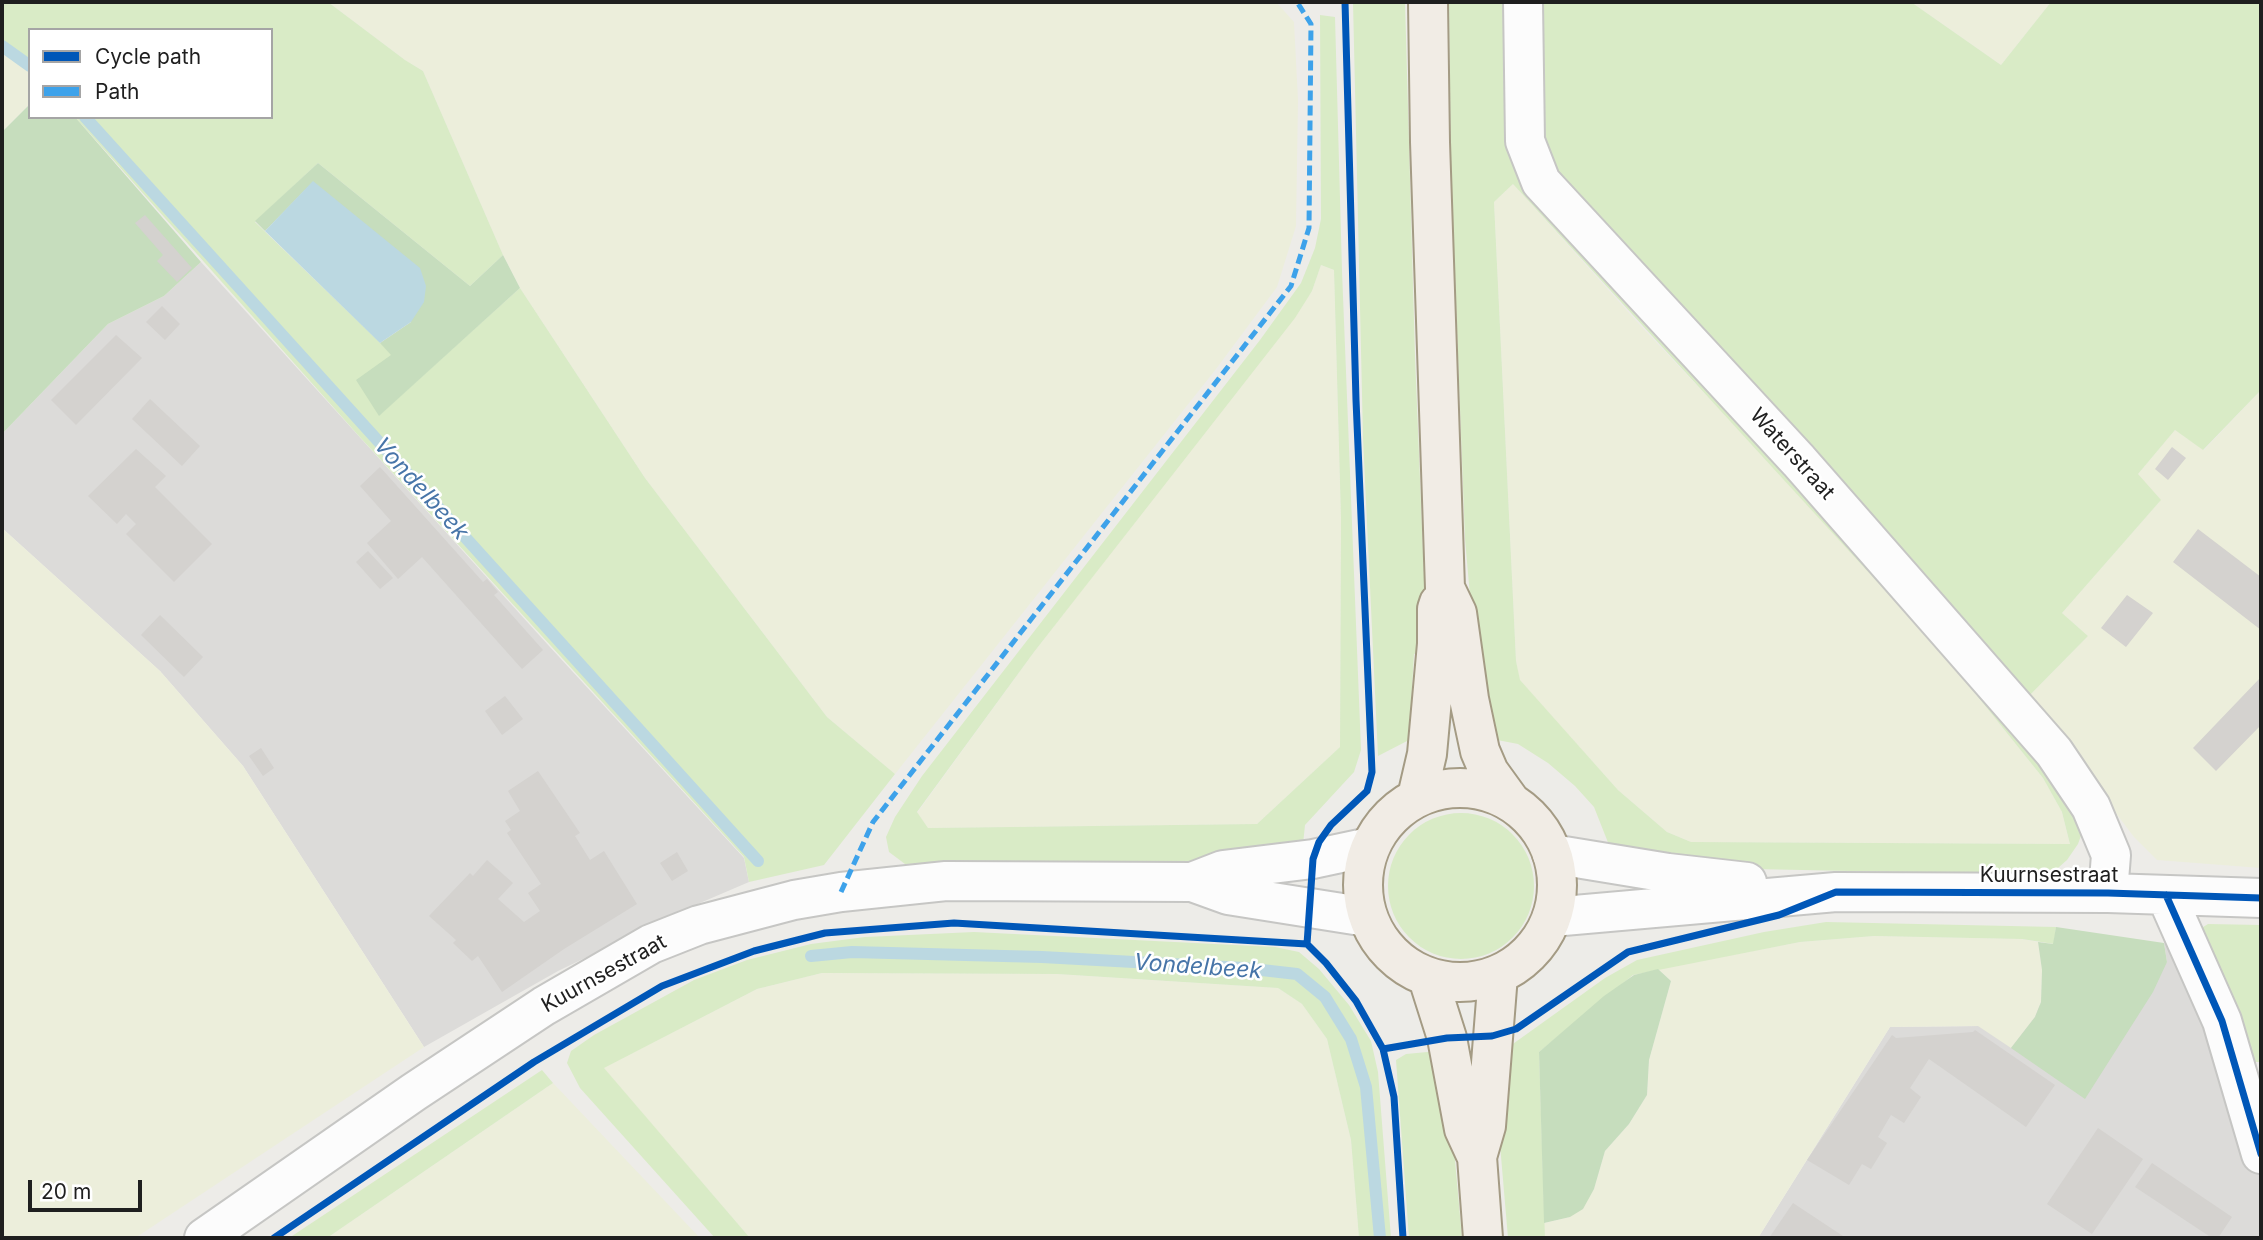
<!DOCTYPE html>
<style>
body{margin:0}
#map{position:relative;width:2263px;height:1240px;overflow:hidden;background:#edece8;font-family:Inter,sans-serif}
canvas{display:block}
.frame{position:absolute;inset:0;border:4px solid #1f1f1f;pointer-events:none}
.legend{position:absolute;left:28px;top:28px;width:245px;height:91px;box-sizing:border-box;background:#fff;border:2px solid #a5a5a5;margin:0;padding:9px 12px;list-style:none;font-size:21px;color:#1f1f1f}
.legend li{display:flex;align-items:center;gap:14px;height:35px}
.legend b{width:35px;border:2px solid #a5a5a5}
.scale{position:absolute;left:28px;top:1180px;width:114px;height:32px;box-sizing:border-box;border:4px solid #1f1f1f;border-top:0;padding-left:9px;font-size:21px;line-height:24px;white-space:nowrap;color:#1f1f1f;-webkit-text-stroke:5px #fff;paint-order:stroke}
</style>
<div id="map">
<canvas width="2263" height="1240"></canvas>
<div class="frame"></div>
<ul class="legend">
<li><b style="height:9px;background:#0057b8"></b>Cycle path</li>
<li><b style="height:9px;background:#3da2ea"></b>Path</li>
</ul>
<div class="scale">20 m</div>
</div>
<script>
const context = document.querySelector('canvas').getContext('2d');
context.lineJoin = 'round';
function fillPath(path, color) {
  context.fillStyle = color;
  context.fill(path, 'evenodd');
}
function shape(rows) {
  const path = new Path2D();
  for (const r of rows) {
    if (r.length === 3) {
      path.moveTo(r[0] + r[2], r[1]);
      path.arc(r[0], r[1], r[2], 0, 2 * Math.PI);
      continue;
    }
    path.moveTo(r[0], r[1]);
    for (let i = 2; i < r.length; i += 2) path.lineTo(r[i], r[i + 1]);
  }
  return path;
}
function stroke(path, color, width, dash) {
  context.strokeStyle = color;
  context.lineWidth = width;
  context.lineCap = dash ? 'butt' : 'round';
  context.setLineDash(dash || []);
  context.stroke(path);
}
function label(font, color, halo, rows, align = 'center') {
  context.font = font + ' Inter,sans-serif';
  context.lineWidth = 5;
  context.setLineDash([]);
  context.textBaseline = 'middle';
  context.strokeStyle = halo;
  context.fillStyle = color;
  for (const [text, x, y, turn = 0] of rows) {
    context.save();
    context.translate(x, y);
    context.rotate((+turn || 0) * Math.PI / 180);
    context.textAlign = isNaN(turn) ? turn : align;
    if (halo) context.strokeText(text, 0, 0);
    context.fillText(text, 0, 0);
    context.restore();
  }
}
fillPath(shape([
 [201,262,549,646,744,858,749,882,693,906,558,971,424,1047,243,766,160,671,2,528,2,434,108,324,164,296],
 [2164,943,2179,959,2261,1172,2261,1238,1758,1238,1890,1027,1979,1026,2167,962]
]), '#dcdbd9');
fillPath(shape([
 [328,2,1276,2,1294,22,1298,100,1296,226,1277,287,1216,369,895,774,827,717,645,478,520,288,503,255,423,71,405,60],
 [1911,2,2051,2,2001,65],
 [2,47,30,71,30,104,2,132],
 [1513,184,1639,324,1756,448,1946,657,2043,778,2062,812,2070,844,1691,842,1667,832,1618,790,1519,680,1516,661,1494,202],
 [1321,265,1334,270,1341,519,1340,747,1257,824,928,828,917,813,1034,652,1312,291],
 [2261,390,2261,868,2157,860,2134,837,2028,697,2088,636,2062,613,2160,501,2137,475,2175,430,2204,450],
 [2,528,160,671,243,766,424,1047,135,1238,2,1238],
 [1874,936,2022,939,2038,942,2042,970,2041,1002,2035,1017,2011,1048,1978,1026,1890,1027,1758,1238,1545,1238,1544,1223,1570,1217,1594,1189,1605,1151,1629,1124,1647,1095,1649,1060,1671,981,1658,969,1800,942],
 [822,973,1057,974,1278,988,1302,1004,1327,1039,1351,1140,1359,1238,750,1238,603,1068,757,989],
 [553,1083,700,1238,327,1238]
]), '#eceedb');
fillPath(shape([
 [2,2,328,2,405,60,423,71,503,255,470,286,318,163,255,222,392,354,379,415,520,288,645,478,827,717,895,774,824,865,749,882,744,857,358,435,75,117,271,117,271,30,30,30,30,71,2,47],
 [1353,2,1405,2,1415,356,1427,651,1414,654,1409,740,1378,756,1363,438],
 [1449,2,1510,2,1505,93,1518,179,1631,293,2053,767,2082,833,2078,844,2067,860,2050,875,1703,868,1609,845,1594,807,1575,786,1548,763,1518,744,1492,739,1479,698,1465,539,1451,172],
 [1513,184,1946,657,2043,778,2062,812,2070,844,1691,842,1667,832,1618,790,1520,680,1516,661,1494,202],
 [1540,2,1911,2,2001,65,2051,2,2261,2,2261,390,2203,450,2175,430,2138,474,2161,500,2062,613,2088,636,2028,697,1551,174,1538,104],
 [1320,15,1335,17,1342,271,1361,750,1354,772,1305,825,1303,844,1219,861,905,864,889,852,886,837,895,817,922,776,1260,340,1301,283,1315,248,1321,219],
 [1321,265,1334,270,1341,519,1340,747,1257,824,928,828,917,812,1034,652,1295,318,1312,291],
 [1461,886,73],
 [1826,922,2056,927,2054,944,2022,939,1874,936,1800,942,1633,975,1539,1052,1545,1238,1508,1238,1499,1133,1510,1046,1605,978,1637,960,1764,932],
 [2208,924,2261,925,2261,1062,2255,1062,2195,932],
 [974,932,1275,947,1299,952,1319,969,1349,1005,1371,1041,1378,1072,1391,1238,1359,1238,1351,1140,1327,1039,1302,1004,1278,988,1057,974,822,973,757,989,604,1068,750,1238,715,1238,580,1088,567,1063,571,1051,594,1035,694,980,747,960,811,944,865,937],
 [1438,1051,1453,1138,1462,1238,1409,1238,1396,1060,1406,1054],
 [542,1070,553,1083,327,1238,289,1238]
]), '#d9ebc6');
fillPath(shape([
 [30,104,30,117,75,117,201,262,164,296,108,324,2,434,2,132],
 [318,163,470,286,503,255,520,288,379,416,356,380,391,355,380,343,411,322,313,182,265,231,255,221],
 [2056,927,2164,943,2167,962,2153,992,2085,1099,2011,1048,2035,1017,2041,1002,2042,970,2038,942,2053,944],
 [1658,969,1671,981,1649,1060,1647,1095,1629,1124,1605,1151,1594,1189,1583,1209,1570,1217,1544,1223,1539,1052,1604,996,1634,975]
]), '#c6ddbd');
fillPath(shape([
 [313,181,420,268,426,286,424,302,411,322,380,343,265,231]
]), '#bbd8e1');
stroke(shape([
 [2,46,30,66],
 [85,117,758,861],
 [811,956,852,952,1042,957,1244,968,1297,974,1325,997,1351,1039,1366,1087,1380,1238]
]), '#bbd8e1', 12);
fillPath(shape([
 [145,215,192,268,177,282,157,261,163,255,135,223],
 [162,306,180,324,165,340,146,322],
 [116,335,142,358,76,425,51,400],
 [150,399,200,446,182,466,132,419],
 [2172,447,2186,458,2168,480,2155,469],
 [136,449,166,476,155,487,212,544,174,582,126,534,136,524,126,514,117,524,88,496],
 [380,467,483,582,487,579,498,592,494,595,543,650,522,669,422,557,398,579,367,543,391,521,360,486],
 [2198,529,2261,577,2261,630,2173,562],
 [368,551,393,578,380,589,356,562],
 [2127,595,2153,613,2126,647,2101,628],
 [160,615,203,657,184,677,141,635],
 [2261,677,2261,725,2216,771,2193,748],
 [505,696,523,719,502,735,485,711],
 [261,748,274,768,263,776,249,756],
 [538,771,580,833,575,836,590,860,604,851,637,904,564,949,502,992,478,956,472,961,453,943,456,940,429,916,470,873,473,876,487,860,513,883,498,899,524,922,540,911,528,893,541,884,507,833,511,830,505,821,520,811,508,791],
 [677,852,688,871,672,881,660,863],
 [1975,1030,2055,1085,2026,1127,1929,1059,1910,1088,1921,1097,1904,1123,1891,1115,1878,1137,1887,1143,1871,1169,1862,1164,1849,1185,1807,1160,1892,1035,1896,1038,1973,1032],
 [2098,1128,2143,1159,2092,1234,2047,1204],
 [2152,1163,2232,1217,2218,1238,2212,1238,2135,1187],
 [1793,1203,1846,1238,1769,1238]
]), '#d4d2cf');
const minor = shape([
 [1523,2,1525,141,1541,182,1799,461,2054,752,2091,807,2111,855,2108,893],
 [1552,854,1668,873,1747,882],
 [1192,882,1223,870,1313,859,1369,847],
 [2166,895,2222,1021,2261,1154],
 [1552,917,1836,892,2108,893,2261,898],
 [204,1238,414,1092,544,1006,651,944,699,925,794,900,841,892,946,881,1192,882,1228,895,1367,917]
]);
const major = shape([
 [1428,2,1430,142,1445,588,1457,613,1469,699,1480,751,1489,772,1510,801],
 [1460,885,97],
 [1417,797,1427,754,1437,644,1437,609,1439,603],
 [1428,978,1447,1038,1464,1129,1476,1155],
 [1483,1238,1477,1157,1486,1126,1498,975]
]);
stroke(minor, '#c6c6c4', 42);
stroke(major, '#a49b84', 42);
stroke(minor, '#fcfcfc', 38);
stroke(major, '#f1ece5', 38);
stroke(shape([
 [841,892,873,822,1291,286,1309,228,1311,24,1297,2]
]), '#3da2ea', 5, [10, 5]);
stroke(shape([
 [2166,895,2222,1021,2261,1154],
 [1307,944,1313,859,1319,842,1331,825,1367,791,1372,772,1356,400,1345,2],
 [1383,1049,1447,1038,1492,1036,1516,1029,1628,952,1779,915,1836,892,2108,893,2261,898],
 [274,1238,534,1062,662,986,754,951,825,933,954,923,1307,944,1326,963,1356,1001,1383,1049,1394,1097,1403,1238]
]), '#0057b8', 7);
label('21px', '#1f1f1f', '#fff', [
 ["Waterstraat",1792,454,48],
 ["Kuurnsestraat",2049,876],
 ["Kuurnsestraat",604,974,-29]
]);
label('italic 23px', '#4775a8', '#fff', [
 ["Vondelbeek",421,489,48],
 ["Vondelbeek",1198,967,4]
]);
</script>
